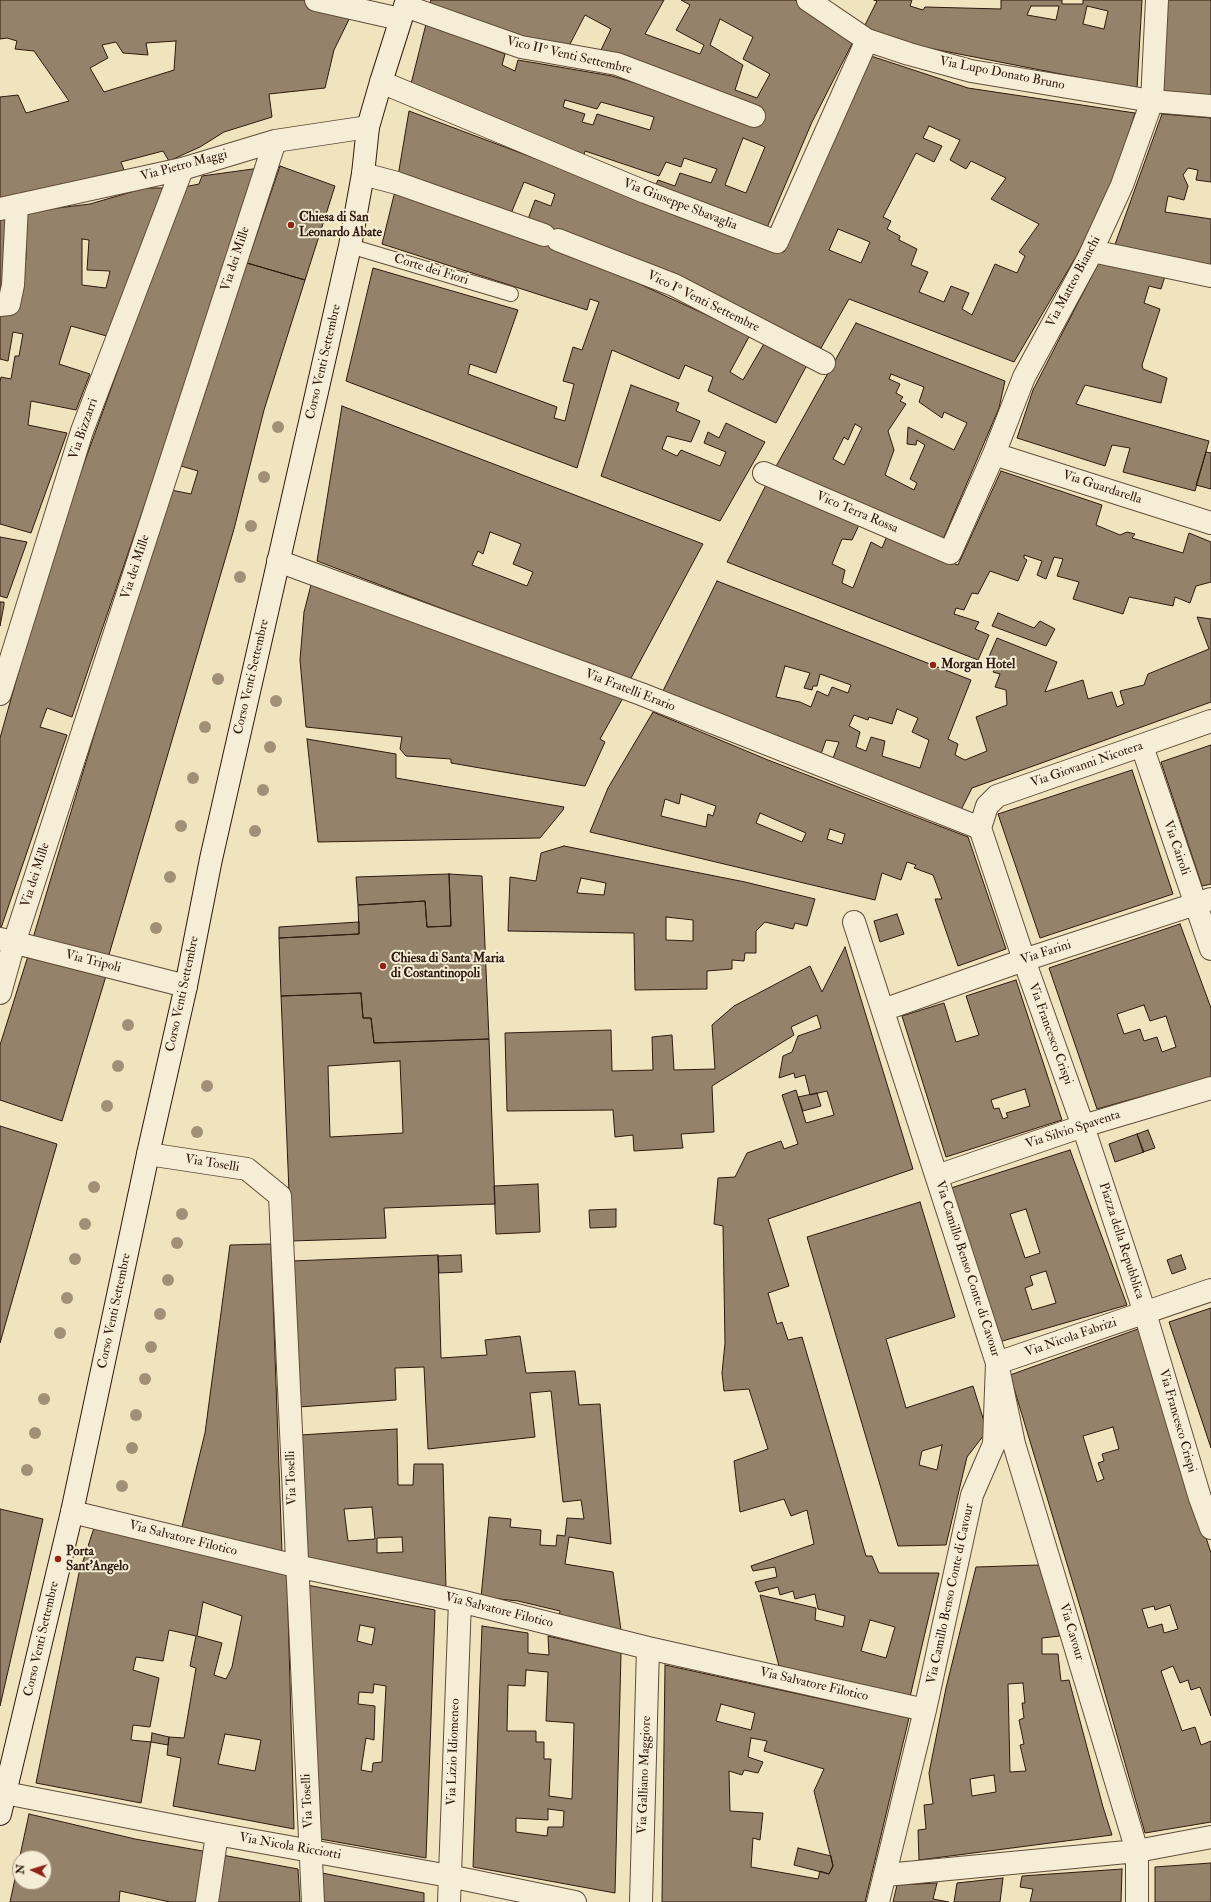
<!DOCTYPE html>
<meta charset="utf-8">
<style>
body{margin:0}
#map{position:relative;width:1211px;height:1902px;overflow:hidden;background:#f0e4bf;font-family:"IM FELL Double Pica",serif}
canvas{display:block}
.north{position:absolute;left:12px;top:1850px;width:40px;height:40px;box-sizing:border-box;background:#f5edd5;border:1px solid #a69885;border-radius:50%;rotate:274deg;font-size:11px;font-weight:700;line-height:16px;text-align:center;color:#30190e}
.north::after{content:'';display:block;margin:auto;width:14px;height:18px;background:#8f2418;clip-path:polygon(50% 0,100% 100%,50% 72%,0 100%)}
</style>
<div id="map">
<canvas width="1211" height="1902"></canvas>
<div class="north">N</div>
</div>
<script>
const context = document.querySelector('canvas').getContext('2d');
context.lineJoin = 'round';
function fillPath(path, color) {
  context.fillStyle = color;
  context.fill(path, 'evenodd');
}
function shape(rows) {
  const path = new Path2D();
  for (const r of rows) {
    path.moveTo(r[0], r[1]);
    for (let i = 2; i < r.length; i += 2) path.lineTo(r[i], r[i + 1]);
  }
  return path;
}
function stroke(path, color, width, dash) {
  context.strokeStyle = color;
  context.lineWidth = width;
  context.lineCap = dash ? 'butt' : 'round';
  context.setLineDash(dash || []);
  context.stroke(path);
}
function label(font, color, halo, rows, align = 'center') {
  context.font = font + ' "IM FELL Double Pica",serif';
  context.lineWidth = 4;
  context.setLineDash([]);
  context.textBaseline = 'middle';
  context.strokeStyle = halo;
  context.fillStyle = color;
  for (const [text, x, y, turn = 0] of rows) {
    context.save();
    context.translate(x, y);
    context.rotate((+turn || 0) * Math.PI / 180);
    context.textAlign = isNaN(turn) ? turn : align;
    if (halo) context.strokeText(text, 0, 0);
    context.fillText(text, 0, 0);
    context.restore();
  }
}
const building = shape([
 [0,0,350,0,358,1,334,50,325,88,269,94,272,117,224,132,200,147,169,161,163,151,121,162,124,170,0,200,0,97,18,95,26,113,69,101,34,51,15,49,17,41,7,38,0,39,0,0],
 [176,41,174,70,104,92,90,68,108,58,102,45,116,42,123,53,148,55,146,43,176,41],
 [431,0,664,0,645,34,700,54,704,45,676,30,690,5,681,0,795,0,855,38,812,122,766,230,654,189,658,180,675,186,680,173,711,183,717,169,684,158,681,167,666,162,659,176,585,151,584,155,410,88,426,24,505,54,502,65,515,71,518,60,612,76,665,92,600,52,611,29,585,15,570,44,559,49,428,7,431,0],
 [720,19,753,37,743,59,770,74,757,98,735,90,743,65,710,45,720,19],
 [565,100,597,109,601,102,654,117,650,130,597,114,593,125,582,122,585,114,563,107,565,100],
 [743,138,765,147,746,193,725,185,743,138],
 [874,0,912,0,910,6,923,10,925,7,1001,9,1001,0,1062,0,1062,4,1083,4,1083,0,1142,0,1137,89,893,41,864,27,877,1,874,0],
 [1031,6,1059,6,1056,20,1027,15,1031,6],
 [1087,6,1108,11,1104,29,1083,24,1087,6],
 [1167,0,1211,0,1211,97,1163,94,1167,0],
 [868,55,968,88,1135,113,1113,183,1077,255,1014,362,849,299,821,348,679,280,555,245,750,335,730,372,743,380,765,342,807,365,776,423,708,391,713,377,685,365,679,379,612,350,577,468,346,381,373,268,518,310,496,373,470,364,468,374,557,407,554,418,565,421,574,384,563,381,573,347,582,350,599,302,590,299,587,310,382,244,395,191,527,222,535,200,551,206,555,194,524,182,510,216,398,176,409,111,784,252,868,55],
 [929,126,960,140,950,160,966,169,971,161,1006,178,991,199,1039,224,1019,252,1025,256,1017,273,995,264,972,315,962,309,969,293,951,286,944,302,919,292,928,272,911,265,917,249,899,240,900,236,887,229,891,221,883,217,916,153,934,162,942,146,923,138,929,126],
 [838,229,870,242,861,263,829,250,838,229],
 [1162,114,1211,118,1211,182,1196,180,1198,170,1188,168,1183,175,1188,186,1184,200,1168,196,1165,212,1211,219,1211,271,1113,250,1162,114],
 [280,166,335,186,305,280,247,263,280,166],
 [260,168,72,717,47,708,40,727,67,735,0,931,0,738,29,635,74,491,184,187,199,184,202,176,260,168],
 [145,188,166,188,110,337,71,326,59,364,90,374,76,410,31,401,28,425,67,433,31,533,0,524,0,382,1,377,11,379,15,356,19,356,23,334,13,332,8,361,0,359,0,314,12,315,18,295,26,258,25,212,90,204,145,188],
 [82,239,89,240,87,270,110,271,106,288,82,285,82,239],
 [8,216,4,284,0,294,0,218,8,216],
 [1100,260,1166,273,1161,289,1149,286,1144,303,1160,309,1142,365,1143,369,1167,378,1161,403,1085,385,1076,404,1209,441,1195,491,1123,472,1130,448,1112,445,1105,466,1017,438,1033,390,1100,260],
 [247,263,305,280,264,410,234,529,108,958,33,938,114,669,171,490,191,494,198,471,181,466,247,263],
 [856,323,1005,381,999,408,941,544,774,470,856,323],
 [891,374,924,387,919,402,942,418,944,412,967,423,954,450,908,427,907,444,916,445,917,440,925,445,910,479,917,483,914,490,885,475,894,450,888,431,906,404,900,401,903,397,896,393,900,384,889,379,891,374],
 [855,424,862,428,844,465,833,459,844,437,848,440,855,424],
 [631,385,679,403,676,411,700,421,691,442,667,436,662,449,677,456,681,450,720,466,726,452,704,443,708,432,719,438,726,423,765,442,720,521,601,476,631,385],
 [342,406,703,544,630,680,317,561,342,406],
 [490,532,521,544,513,564,533,572,527,586,472,565,478,551,483,554,490,532],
 [1206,452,1211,453,1211,489,1196,485,1206,452],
 [1001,471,1102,505,1096,525,1120,535,1127,532,1135,534,1132,538,1183,553,1189,533,1211,542,1211,582,1196,586,1190,603,1175,597,1173,606,1129,597,1123,614,1073,599,1079,582,1057,576,1063,559,1054,557,1046,579,1037,575,1042,561,1024,555,1024,558,1027,560,1018,581,990,571,978,594,972,593,964,610,956,608,954,614,979,622,975,629,989,635,978,660,727,562,767,483,860,523,852,540,842,539,832,564,845,570,842,583,853,588,871,542,882,548,887,536,958,565,1001,471],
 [0,537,27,542,7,598,0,596,0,537],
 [312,581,623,698,600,739,605,742,585,786,451,763,451,759,406,756,400,749,402,737,306,727,300,660,304,612,312,581],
 [717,581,971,680,948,739,958,744,955,755,965,760,987,751,976,717,1007,705,1006,690,995,687,1000,674,993,672,997,665,988,659,997,638,1057,662,1045,692,1083,680,1088,699,1112,692,1117,707,1124,704,1120,691,1144,685,1148,674,1209,649,1197,617,1211,619,1211,702,972,788,960,812,832,761,839,742,826,740,820,757,662,693,717,581],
 [785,666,810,673,804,688,812,690,813,686,817,686,820,674,851,685,848,693,832,687,828,696,817,691,811,707,800,702,776,697,785,666],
 [897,709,918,718,912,732,929,740,920,768,882,756,885,741,871,737,866,751,856,747,860,732,849,726,854,715,868,720,869,717,892,724,897,709],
 [0,602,4,602,4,605,0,626,0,602],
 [998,613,1034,628,1040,621,1055,629,1046,646,992,626,998,613],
 [653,712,768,760,968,837,1006,949,958,966,935,899,942,899,933,875,914,868,916,865,907,862,901,880,882,873,875,900,590,832,608,788,653,712],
 [681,794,716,806,713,816,708,814,706,827,661,816,665,799,679,804,681,794],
 [760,813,806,833,802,842,756,823,760,813],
 [830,829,845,834,842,844,827,839,830,829],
 [307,739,396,754,396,778,564,807,563,810,540,838,318,842,307,739],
 [1211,745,1211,884,1202,886,1161,762,1211,745],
 [1132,770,1173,894,1040,938,998,814,1132,770],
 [564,846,745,882,815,899,807,926,795,923,793,929,765,922,756,931,756,953,745,953,744,961,732,960,732,969,707,971,707,989,635,990,634,933,508,931,510,877,536,881,541,853,564,846],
 [581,878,606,883,604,895,577,893,581,878],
 [666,917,693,920,693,941,666,940,666,917],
 [449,874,482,876,489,1039,374,1043,371,1018,363,1018,361,993,281,996,279,938,359,934,358,905,425,901,427,927,451,926,449,874],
 [449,874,451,926,427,927,425,901,358,905,356,877,449,874],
 [897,914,904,934,880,942,874,921,897,914],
 [359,922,359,934,279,938,279,927,359,922],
 [1180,924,1211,1008,1211,1077,1097,1109,1049,968,1180,924],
 [1144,1005,1150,1021,1166,1016,1176,1047,1162,1052,1157,1037,1144,1041,1140,1029,1124,1034,1117,1014,1144,1005],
 [845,947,913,1169,768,1219,789,1286,768,1293,777,1324,782,1322,788,1340,802,1337,866,1556,872,1556,879,1573,939,1573,910,1697,779,1666,760,1595,816,1608,815,1620,843,1627,845,1616,818,1609,815,1594,795,1599,793,1591,780,1595,778,1587,759,1592,755,1582,777,1577,775,1567,753,1571,751,1566,814,1544,807,1510,791,1516,784,1499,740,1512,734,1461,768,1449,749,1389,724,1391,722,1373,725,1343,723,1226,714,1224,718,1178,735,1177,747,1153,781,1141,784,1149,798,1144,782,1095,796,1090,806,1123,834,1115,827,1091,810,1095,805,1075,795,1078,794,1073,779,1078,783,1056,792,1052,798,1036,821,1028,817,1015,791,1027,794,1035,712,1086,714,1132,681,1134,683,1148,634,1151,633,1135,615,1137,613,1110,507,1111,505,1033,611,1030,612,1071,653,1070,652,1037,672,1035,674,1070,715,1069,712,1025,734,1006,810,966,822,992,845,947],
 [870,1620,895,1627,886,1658,861,1651,870,1620],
 [28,956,106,976,62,1121,0,1100,0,1045,28,956],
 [1016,980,1062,1120,946,1157,902,1016,944,1003,956,1042,979,1035,966,996,1016,980],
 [1025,1089,1030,1106,1006,1113,1008,1117,1003,1119,999,1108,994,1109,991,1100,1025,1089],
 [361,993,363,1018,371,1018,374,1043,489,1039,495,1204,384,1208,386,1238,291,1241,281,996,361,993],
 [400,1061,403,1133,330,1137,328,1066,400,1061],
 [817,1093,821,1106,803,1111,798,1097,817,1093],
 [0,1126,57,1144,0,1343,0,1126],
 [1148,1130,1155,1148,1143,1152,1137,1134,1148,1130],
 [1137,1134,1144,1152,1115,1162,1109,1144,1137,1134],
 [1070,1150,1127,1305,999,1342,951,1188,1070,1150],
 [1026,1209,1040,1253,1025,1258,1010,1214,1026,1209],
 [1046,1271,1056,1303,1032,1310,1025,1288,1033,1285,1030,1276,1046,1271],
 [538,1184,540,1232,496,1234,494,1186,538,1184],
 [920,1202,955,1317,886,1339,906,1408,973,1386,987,1431,967,1457,946,1545,898,1546,807,1237,920,1202],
 [942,1445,937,1470,919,1465,922,1451,942,1445],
 [616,1209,616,1227,590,1228,589,1210,616,1209],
 [271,1244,282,1552,181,1531,205,1433,230,1245,271,1244],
 [438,1255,441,1358,487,1355,485,1340,520,1336,526,1373,575,1371,579,1405,600,1404,611,1544,569,1537,565,1564,613,1572,621,1630,559,1617,560,1611,518,1601,481,1597,489,1517,511,1519,510,1527,541,1530,540,1545,556,1546,557,1535,565,1536,567,1518,584,1519,581,1500,563,1502,551,1391,530,1393,535,1437,428,1449,424,1367,395,1368,396,1400,299,1407,292,1261,438,1255],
 [461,1255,462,1272,439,1273,438,1256,461,1255],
 [1181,1255,1186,1269,1172,1274,1167,1260,1181,1255],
 [1211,1308,1211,1448,1169,1322,1211,1308],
 [1138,1329,1211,1553,1211,1716,1200,1687,1191,1690,1188,1680,1180,1683,1173,1666,1161,1671,1182,1731,1195,1727,1201,1745,1211,1741,1211,1822,1145,1833,1084,1620,1010,1375,1138,1329],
 [1113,1427,1119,1449,1102,1454,1104,1461,1098,1463,1104,1479,1097,1482,1083,1436,1113,1427],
 [1170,1605,1178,1629,1164,1633,1162,1624,1148,1628,1142,1609,1154,1606,1155,1610,1170,1605],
 [397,1429,398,1485,413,1485,414,1464,443,1464,446,1589,304,1560,300,1435,397,1429],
 [372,1507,375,1539,348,1541,344,1509,372,1507],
 [402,1537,403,1552,377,1553,377,1538,402,1537],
 [0,1509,43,1519,0,1706,0,1509],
 [94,1528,287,1574,294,1829,173,1806,181,1758,167,1755,169,1737,184,1738,196,1668,190,1666,196,1636,169,1630,163,1661,136,1657,133,1670,159,1678,150,1727,133,1725,131,1740,151,1742,141,1803,36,1783,79,1573,94,1528],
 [203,1602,242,1616,232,1667,226,1679,214,1675,222,1643,197,1636,203,1602],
 [225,1734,261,1740,255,1771,218,1764,225,1734],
 [1039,1565,1060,1636,1042,1638,1042,1654,1058,1654,1061,1681,1069,1680,1103,1807,1112,1835,919,1860,918,1830,926,1829,924,1805,933,1804,929,1773,946,1688,976,1567,1039,1565],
 [1023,1683,1025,1703,1022,1703,1024,1718,1019,1720,1024,1744,1020,1745,1026,1771,1010,1772,1008,1684,1023,1683],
 [994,1775,996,1792,972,1796,970,1779,994,1775],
 [307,1585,435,1610,426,1858,320,1839,307,1585],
 [360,1625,375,1628,372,1645,357,1641,360,1625],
 [374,1684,386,1686,382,1762,373,1763,372,1772,361,1770,366,1738,374,1740,375,1706,358,1704,359,1692,373,1693,374,1684],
 [482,1626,528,1633,528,1653,549,1655,548,1636,621,1653,615,1893,473,1867,482,1626],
 [526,1670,548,1672,546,1721,574,1723,572,1799,549,1796,551,1759,544,1759,544,1742,536,1742,536,1731,507,1731,508,1685,525,1686,526,1670],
 [548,1809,564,1811,563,1827,548,1827,547,1836,516,1832,516,1818,548,1820,548,1809],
 [665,1665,909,1718,865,1902,662,1902,665,1665],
 [721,1704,755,1713,751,1730,716,1721,721,1704],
 [751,1738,767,1741,764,1751,824,1769,814,1791,833,1866,829,1874,820,1871,818,1879,751,1867,753,1838,760,1840,763,1813,730,1811,729,1771,742,1775,744,1770,758,1773,763,1762,748,1757,751,1738],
 [152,1733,169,1737,168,1745,151,1742,152,1733],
 [29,1814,135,1839,208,1852,201,1902,170,1902,120,1891,119,1902,10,1902,29,1814],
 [20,1858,44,1858,44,1882,20,1882,20,1858],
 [798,1848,831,1856,833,1866,829,1874,794,1865,798,1848],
 [222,1855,298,1869,300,1902,215,1902,222,1855],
 [1211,1863,1211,1902,1155,1902,1155,1867,1211,1863],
 [1122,1869,1121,1902,1030,1902,1033,1889,1020,1887,1022,1876,1122,1869],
 [322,1873,424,1893,424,1902,324,1902,322,1873],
 [1003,1878,1000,1902,954,1902,957,1883,1003,1878],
 [937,1883,933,1899,949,1902,893,1902,897,1885,937,1883]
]);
fillPath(building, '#94836a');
stroke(building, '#30190e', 1);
const lane = shape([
 [350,246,511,294]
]);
const street = shape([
 [316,0,400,19],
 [808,0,867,40,909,54,971,71,1152,101,1211,106],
 [405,6,521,47,617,64,754,116],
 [381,82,645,192,777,242,867,40],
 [363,174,397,183,544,235],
 [0,209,182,169,275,141,368,127],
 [558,240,674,285,824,363],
 [1092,251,1211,276],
 [0,305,9,304,13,285,17,205],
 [994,454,1211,523],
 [764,473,950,553,994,454,1024,377,1088,259,1122,185,1152,101,1157,0],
 [278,561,641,694,980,828],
 [0,694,82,431,182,169],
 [1142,746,1211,949],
 [980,828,1024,960,1083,1126,1145,1313,1200,1498,1211,1528],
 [980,828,987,806,997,796,1211,721],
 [854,922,997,1363,994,1444,972,1495,925,1710,878,1902],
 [0,939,186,986],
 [0,993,14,943,275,141],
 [883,1010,1024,960,1211,899],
 [148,1154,247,1169,280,1196,313,1902],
 [937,1176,1083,1126,1211,1088],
 [72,1512,296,1566,460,1601,648,1648,925,1710],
 [0,1792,217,1834,449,1876,575,1902],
 [886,1875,1137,1851,1211,1837],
 [207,1902,217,1834],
 [449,1902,460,1601],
 [641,1902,648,1648],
 [1137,1902,1137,1851,1014,1444,997,1363,1211,1290]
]);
const secondary = shape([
 [0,1814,72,1512,148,1154,186,986,211,859,350,246,363,174,368,127,381,82,407,0]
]);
stroke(lane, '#604c3a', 16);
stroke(street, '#604c3a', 24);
stroke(secondary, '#30190e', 24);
stroke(lane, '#f5edd5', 14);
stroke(street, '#f5edd5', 22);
stroke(secondary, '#f5edd5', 22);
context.fillStyle = '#a19076';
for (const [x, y] of [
 [278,427],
 [264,477],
 [251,526],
 [240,577],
 [218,679],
 [276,701],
 [205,727],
 [270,747],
 [193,778],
 [263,790],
 [181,826],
 [255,831],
 [170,877],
 [156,928],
 [128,1025],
 [118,1066],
 [207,1086],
 [107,1106],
 [197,1132],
 [94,1187],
 [182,1214],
 [85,1224],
 [177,1243],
 [75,1259],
 [168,1280],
 [67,1298],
 [160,1314],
 [60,1333],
 [151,1347],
 [145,1379],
 [44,1399],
 [136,1415],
 [35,1433],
 [132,1448],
 [27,1470],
 [122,1486]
]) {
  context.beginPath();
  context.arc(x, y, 6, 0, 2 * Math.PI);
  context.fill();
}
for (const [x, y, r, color] of [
 [291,225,4,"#8f2418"],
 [933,665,4,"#8f2418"],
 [383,966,4,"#8f2418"],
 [58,1559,4,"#8f2418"]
]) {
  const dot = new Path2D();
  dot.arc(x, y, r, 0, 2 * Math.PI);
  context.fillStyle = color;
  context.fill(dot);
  stroke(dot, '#f5edd5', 1.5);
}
label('13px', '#30190e', '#f5edd5', [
 ["Vico II° Venti Settembre",569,56,13],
 ["Via Lupo Donato Bruno",1002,74,11],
 ["Via Pietro Maggi",184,166,-15],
 ["Via Giuseppe Sbavaglia",680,205,21],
 ["Via dei Mille",236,259,-72],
 ["Corte dei Fiori",431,270,17],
 ["Via Matteo Bianchi",1074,282,-62],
 ["Vico I° Venti Settembre",703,302,26],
 ["Corso Venti Settembre",324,362,-77],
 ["Via Bizzarri",84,429,-71],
 ["Via Guardarella",1102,488,18],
 ["Vico Terra Rossa",857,513,23],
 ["Via dei Mille",136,567,-72],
 ["Corso Venti Settembre",252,677,-77],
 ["Via Fratelli Erario",630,691,21],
 ["Via Giovanni Nicotera",1087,765,-19],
 ["Via Cairoli",1176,848,71],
 ["Via dei Mille",36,875,-72],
 ["Via Farini",1046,953,-18],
 ["Via Tripoli",93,962,14],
 ["Corso Venti Settembre",183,994,-78],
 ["Via Francesco Crispi",1050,1034,70],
 ["Via Silvio Spaventa",1073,1130,-18],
 ["Via Toselli",212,1164,9],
 ["Piazza della Repubblica",1121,1241,72],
 ["Via Camillo Benso Conte di Cavour",967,1269,72],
 ["Corso Venti Settembre",115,1311,-78],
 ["Via Nicola Fabrizi",1071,1338,-19],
 ["Via Francesco Crispi",1177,1421,74],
 ["Via Toselli",292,1478,-92],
 ["Via Salvatore Filotico",183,1539,14],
 ["Via Camillo Benso Conte di Cavour",951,1594,-78],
 ["Via Salvatore Filotico",499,1611,14],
 ["Via Cavour",1071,1632,73],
 ["Corso Venti Settembre",42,1639,-77],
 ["Via Salvatore Filotico",814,1685,13],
 ["Via Lizio Idiomeneo",454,1752,-88],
 ["Via Galliano Maggiore",645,1775,-88],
 ["Via Toselli",308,1801,-93],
 ["Via Nicola Ricciotti",290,1847,10]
]);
label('bold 13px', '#30190e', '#f5edd5', [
 ["Chiesa di San",299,218],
 ["Leonardo Abate",299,233],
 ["Morgan Hotel",941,665],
 ["Chiesa di Santa Maria",391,959],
 ["di Costantinopoli",391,974],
 ["Porta",66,1552],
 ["Sant'Angelo",66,1567]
], 'left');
</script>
